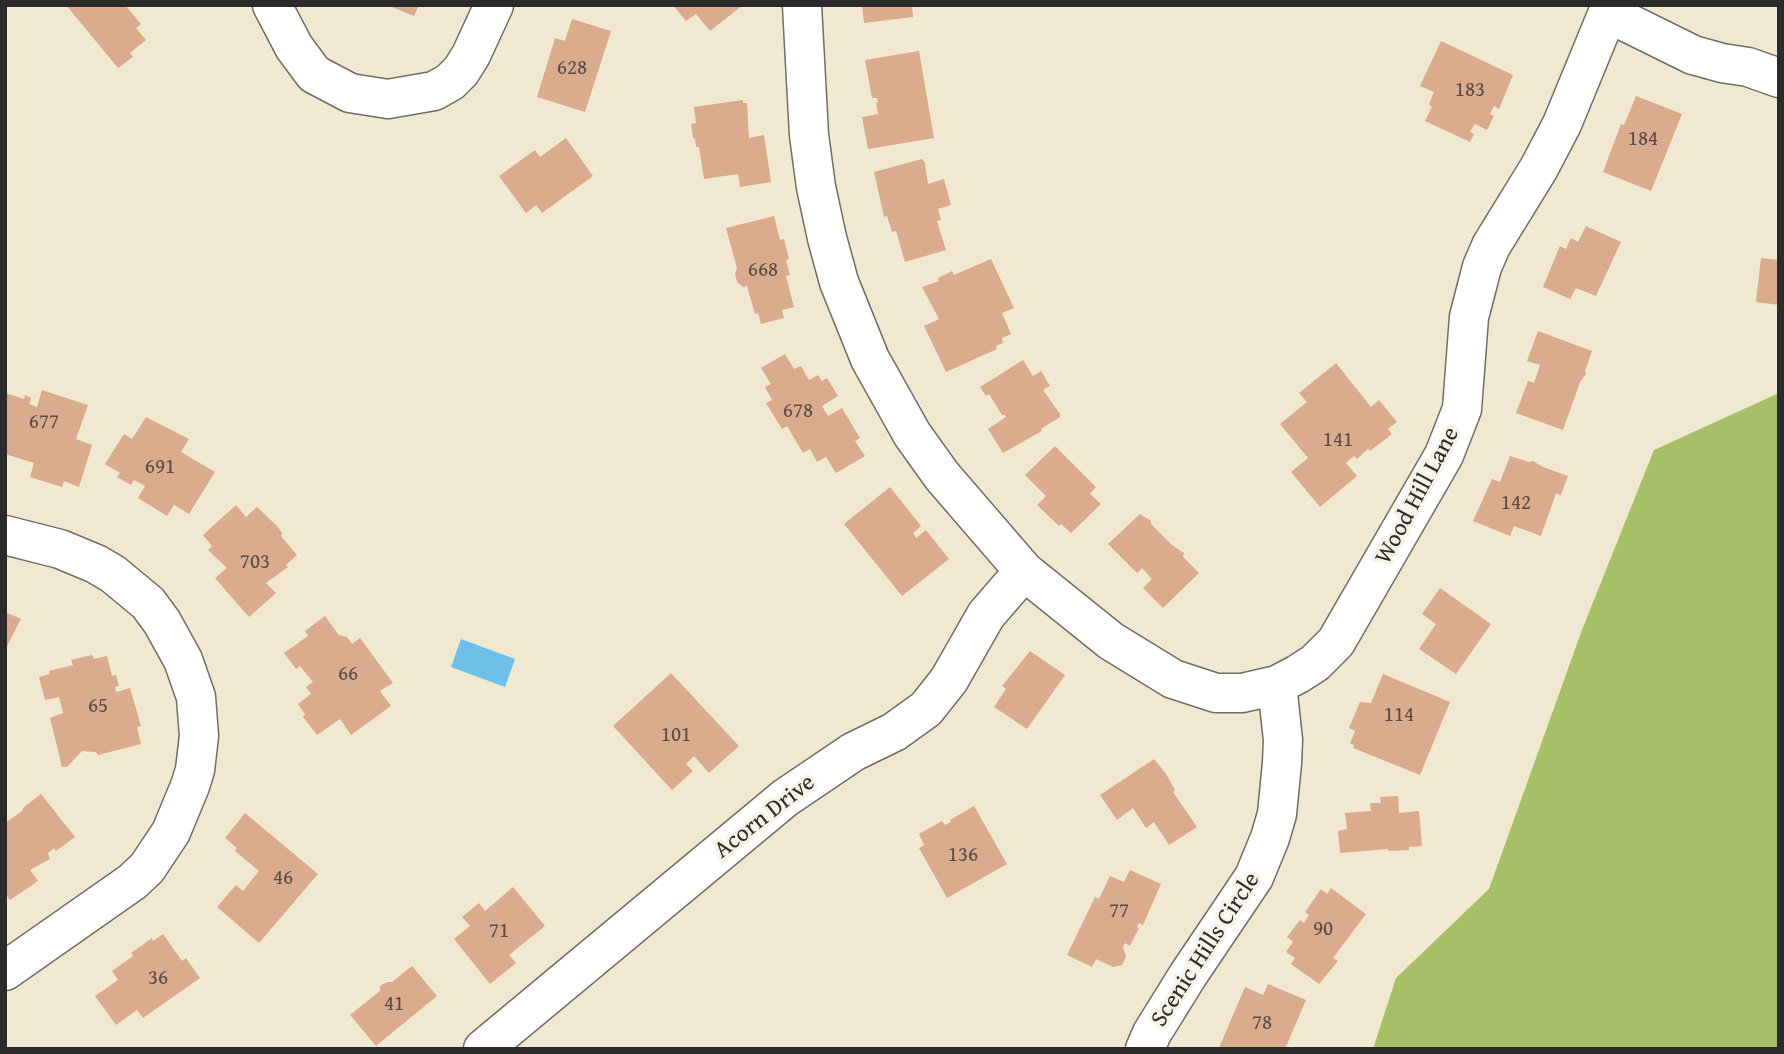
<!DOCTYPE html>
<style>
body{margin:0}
#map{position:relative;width:1784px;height:1054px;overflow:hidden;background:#f0e8d0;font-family:"Gentium Book Plus",serif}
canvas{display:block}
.frame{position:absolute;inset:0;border:7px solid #2b2b2b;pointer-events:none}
</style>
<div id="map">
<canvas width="1784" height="1054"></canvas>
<div class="frame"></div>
</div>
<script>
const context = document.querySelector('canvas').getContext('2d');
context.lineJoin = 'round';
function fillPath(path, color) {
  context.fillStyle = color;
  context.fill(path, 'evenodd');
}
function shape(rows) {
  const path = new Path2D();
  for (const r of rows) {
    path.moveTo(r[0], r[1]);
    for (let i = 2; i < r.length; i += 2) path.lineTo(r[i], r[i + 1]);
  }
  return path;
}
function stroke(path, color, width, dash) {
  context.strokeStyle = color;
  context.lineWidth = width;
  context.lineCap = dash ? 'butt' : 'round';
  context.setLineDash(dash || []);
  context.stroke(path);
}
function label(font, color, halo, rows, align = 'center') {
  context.font = font + ' "Gentium Book Plus",serif';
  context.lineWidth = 7;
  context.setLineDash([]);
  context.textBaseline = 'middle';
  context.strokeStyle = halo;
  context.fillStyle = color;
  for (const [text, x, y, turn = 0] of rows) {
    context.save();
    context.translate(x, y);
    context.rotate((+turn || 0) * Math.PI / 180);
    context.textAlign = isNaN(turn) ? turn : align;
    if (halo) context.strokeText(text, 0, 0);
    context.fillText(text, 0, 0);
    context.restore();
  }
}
fillPath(shape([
 [1779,393,1779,1049,1373,1049,1396,978,1489,889,1582,630,1654,450]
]), '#a6c067');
fillPath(shape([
 [461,639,515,659,505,687,451,667]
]), '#6ebfe9');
fillPath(shape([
 [66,5,125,5,141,24,136,28,146,40,130,53,133,57,118,68],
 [387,5,419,5,414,16],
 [673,5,743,5,710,31,696,14,686,21],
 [862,5,912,5,913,17,864,23],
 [572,19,611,31,585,112,537,97,555,38,565,41],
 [1441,41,1513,75,1499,109,1494,106,1490,114,1494,116,1487,130,1475,124,1470,132,1474,134,1470,142,1425,121,1432,107,1429,104,1434,92,1420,86],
 [919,51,934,138,868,149,862,117,878,114,876,103,878,102,877,98,872,98,865,60],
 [1636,96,1682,114,1651,191,1603,172,1621,124,1624,125],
 [743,100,743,103,747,103,749,138,764,135,771,182,740,187,738,174,704,179,699,147,696,147,695,138,693,138,691,124,696,123,694,107],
 [566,138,593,176,542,213,536,205,526,213,499,176,535,150,540,157],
 [922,159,925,163,928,184,944,179,951,205,938,209,941,220,937,221,946,250,905,262,896,231,892,232,887,216,884,217,874,172],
 [774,216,780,240,784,239,789,259,786,260,790,275,786,276,794,307,782,310,784,318,761,324,758,313,755,314,747,286,743,287,737,282,735,274,737,268,726,228],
 [1586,226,1621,242,1596,296,1576,288,1570,299,1543,287,1560,246,1566,249,1571,238,1578,242],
 [1761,258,1779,260,1779,305,1756,302],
 [991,259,1014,308,1002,313,1011,334,1002,338,1003,343,996,346,997,349,946,372,924,326,939,319,922,287,939,281,938,278,952,271,954,275],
 [1538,331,1592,351,1585,371,1586,374,1580,382,1563,430,1516,413,1528,381,1534,383,1540,365,1527,361],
 [785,354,794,369,801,366,809,380,818,375,822,381,827,378,838,396,822,406,828,416,842,408,860,438,855,441,865,456,836,473,826,457,817,462,810,449,803,453,787,426,782,429,766,403,772,400,765,387,771,384,761,368],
 [1023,360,1033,376,1041,371,1050,386,1043,390,1060,414,1060,417,1041,429,1042,431,1003,453,988,429,1006,417,1005,415,1002,415,989,394,986,396,980,387],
 [1336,363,1371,407,1379,400,1397,422,1388,429,1392,434,1370,451,1368,449,1357,459,1354,456,1346,463,1357,476,1320,507,1291,472,1308,458,1280,424,1307,402,1299,393],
 [42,390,88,405,76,439,92,445,79,487,64,481,62,487,30,477,34,463,5,454,5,393,24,399,25,395,31,398,29,404,37,407],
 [146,417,189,439,181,452,215,472,189,514,174,505,167,516,138,498,145,486,134,480,131,485,117,477,120,473,105,464,124,434,132,439],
 [1055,446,1096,487,1090,494,1101,504,1071,533,1061,524,1059,526,1037,505,1046,496,1025,475],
 [1510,456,1529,462,1533,461,1543,467,1568,476,1561,495,1556,493,1541,536,1514,526,1510,536,1473,521,1492,479,1500,482],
 [890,487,921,526,913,533,916,538,926,530,949,559,902,596,844,524],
 [236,505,246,517,257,507,277,526,282,533,281,536,297,555,286,565,288,567,266,583,276,593,249,617,215,578,227,568,208,550,212,546,203,535],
 [1140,514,1151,521,1151,524,1172,545,1184,553,1183,557,1199,573,1163,608,1143,588,1152,579,1142,568,1137,573,1108,544],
 [1440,588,1491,624,1456,674,1419,649,1436,624,1422,614],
 [5,612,21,619,5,650],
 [325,616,339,635,347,637,352,644,360,638,393,683,380,691,391,706,351,735,340,719,317,735,303,717,305,714,298,704,311,694,306,687,313,682,300,666,296,669,284,653,308,636,305,631],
 [1030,651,1065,675,1027,729,994,707,1006,689,1002,686],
 [92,655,94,659,107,656,112,676,116,675,119,686,115,687,116,692,130,688,141,726,137,727,141,744,98,755,96,752,82,751,67,767,62,767,50,718,63,713,59,697,45,700,39,677,50,674,49,671,73,665,71,660],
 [671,673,739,746,709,773,694,756,686,764,693,771,672,790,613,726],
 [1383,674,1450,702,1420,775,1353,748,1354,745,1350,743,1355,731,1349,728,1360,702,1371,703],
 [1154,759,1166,774,1175,790,1173,792,1197,827,1169,845,1154,822,1146,828,1133,808,1117,820,1100,795],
 [41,794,75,837,56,851,54,848,48,853,50,859,30,870,38,881,10,900,7,896,5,897,5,823,22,811,23,808],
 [1398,796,1399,813,1419,811,1422,846,1409,847,1409,850,1389,851,1388,849,1340,853,1338,831,1347,829,1345,813,1371,811,1370,803,1381,803,1380,797],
 [974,806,1007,864,947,898,919,848,924,845,919,834,942,821,945,825,951,822,950,820],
 [245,813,318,874,259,943,217,907,236,885,243,891,259,871,235,851,237,848,225,838],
 [1130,870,1161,884,1143,925,1139,923,1137,927,1139,928,1130,946,1125,943,1123,947,1126,957,1122,965,1113,967,1096,959,1092,967,1067,955,1095,897,1099,899,1110,876,1124,882],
 [513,887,545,926,509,955,516,963,490,984,454,939,470,926,462,917,479,903,485,911],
 [1331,888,1366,914,1333,958,1338,961,1319,984,1291,964,1295,958,1286,952,1293,942,1287,937,1300,920,1304,923,1309,915,1305,912,1321,889,1327,894],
 [163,934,182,961,186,958,200,978,143,1018,137,1010,116,1025,95,996,118,980,112,971,133,956,131,953,152,938,153,941],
 [412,966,437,996,376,1046,350,1015,380,991,380,986,387,982,392,982],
 [1268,984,1306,1000,1285,1049,1219,1048,1245,987,1263,995]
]), '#dbab8e');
const minor = shape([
 [272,5,294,47,314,74,350,93,388,99,434,91,450,82,461,71,471,55,494,5],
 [802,5,809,135,816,187,827,238,839,282,870,359,912,434,942,476,1024,571,1111,641,1173,679,1216,693,1242,693,1277,685,1298,674,1315,663,1336,642,1444,455,1462,409,1469,317,1482,267,1491,246,1539,168,1562,124,1611,5],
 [1608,13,1693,55,1722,63,1748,67,1779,78],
 [5,535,60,549,96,564,113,574,148,603,162,622,183,660,196,697,199,736,195,770,190,786,171,832,147,868,132,882,5,971],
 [483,1049,785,798,853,752,894,732,926,709,949,680,986,615,1024,571],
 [1145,1049,1152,1033,1188,975,1254,877,1270,838,1277,814,1282,763,1283,740,1277,685]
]);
stroke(minor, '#706d65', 41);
stroke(minor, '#fff', 38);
label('21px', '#574b44', null, [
 ["628",572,69],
 ["183",1470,91],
 ["184",1643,140],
 ["668",763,271],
 ["678",798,412],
 ["677",44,423],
 ["141",1338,441],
 ["691",160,468],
 ["142",1516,504],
 ["703",255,563],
 ["66",348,675],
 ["65",98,707],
 ["114",1399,716],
 ["101",676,736],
 ["136",963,856],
 ["46",283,879],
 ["77",1119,912],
 ["90",1323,930],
 ["71",499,932],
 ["36",158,979],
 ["41",394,1005],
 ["78",1262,1024]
]);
label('24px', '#2b2b2b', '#f7f3e8', [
 ["Wood Hill Lane",1418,496,-62],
 ["Acorn Drive",765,817,-38],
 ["Scenic Hills Circle",1206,950,-57]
]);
</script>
